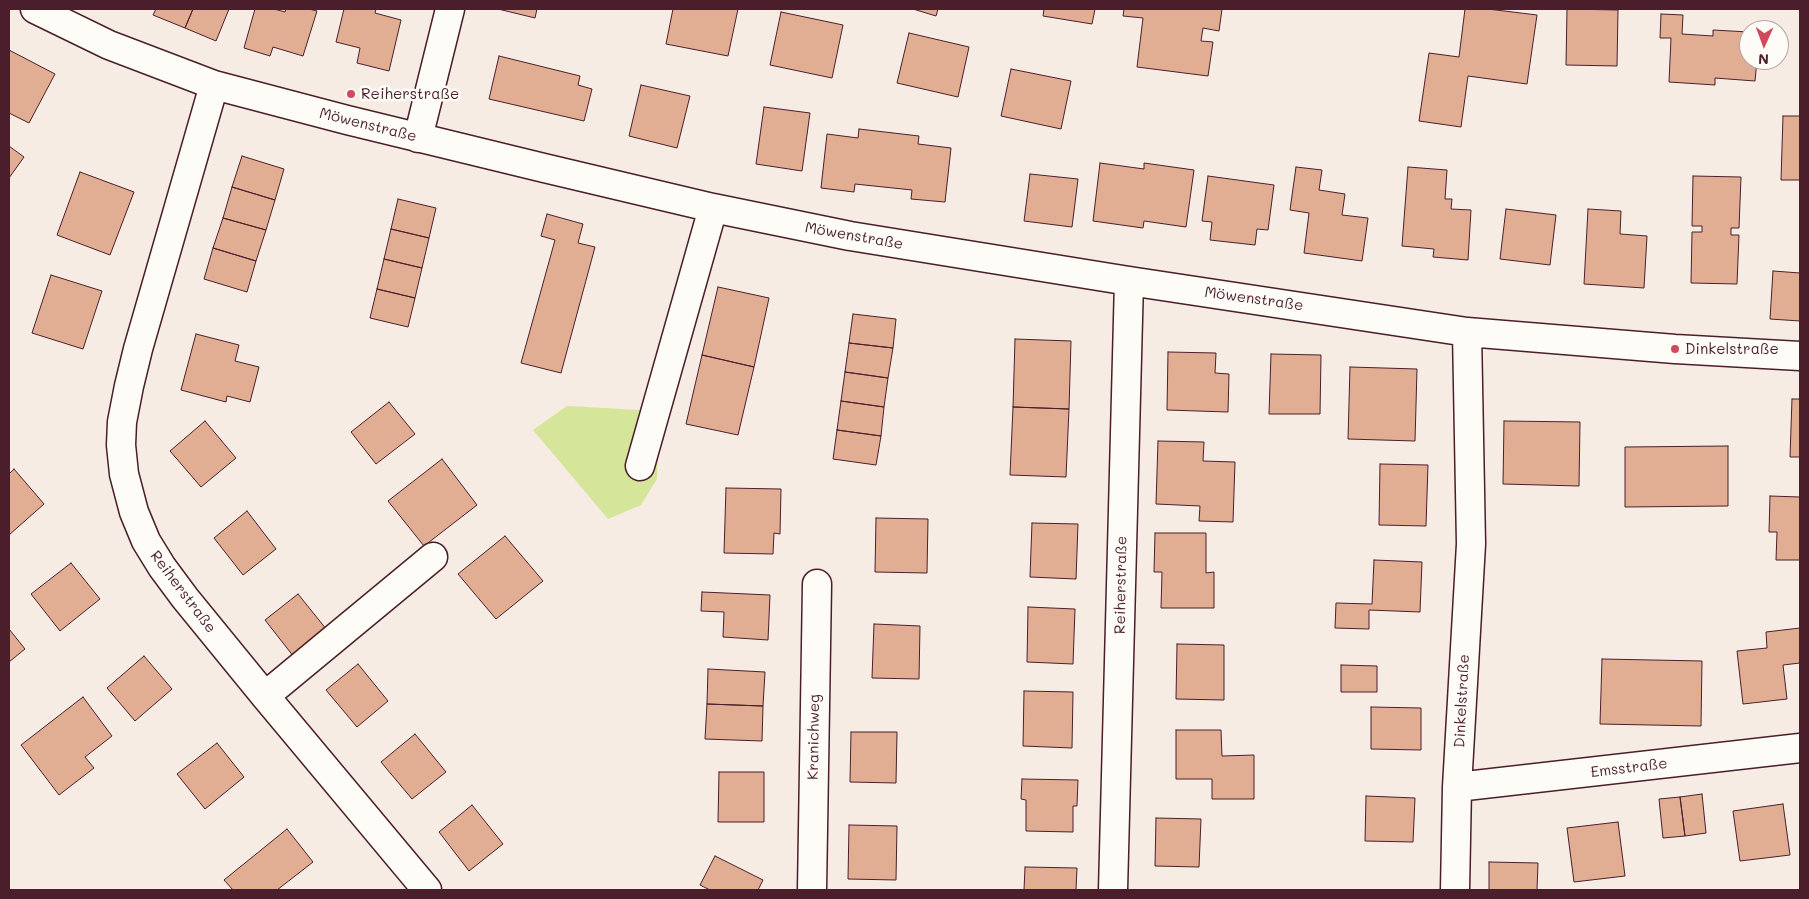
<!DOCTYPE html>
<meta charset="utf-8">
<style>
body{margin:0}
#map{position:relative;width:1809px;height:899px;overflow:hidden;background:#f7ece3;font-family:Mali,sans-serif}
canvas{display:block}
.frame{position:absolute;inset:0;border:10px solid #4a1f2b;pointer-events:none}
.north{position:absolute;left:1739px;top:20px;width:50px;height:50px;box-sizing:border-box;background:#fdfcf7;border:1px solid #b5a4a5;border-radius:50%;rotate:182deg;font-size:14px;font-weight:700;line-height:20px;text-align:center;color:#4a1f2b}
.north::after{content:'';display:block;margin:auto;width:18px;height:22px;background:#d1495b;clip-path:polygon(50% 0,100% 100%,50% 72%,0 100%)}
</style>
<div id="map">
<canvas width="1809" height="899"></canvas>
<div class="frame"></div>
<div class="north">N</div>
</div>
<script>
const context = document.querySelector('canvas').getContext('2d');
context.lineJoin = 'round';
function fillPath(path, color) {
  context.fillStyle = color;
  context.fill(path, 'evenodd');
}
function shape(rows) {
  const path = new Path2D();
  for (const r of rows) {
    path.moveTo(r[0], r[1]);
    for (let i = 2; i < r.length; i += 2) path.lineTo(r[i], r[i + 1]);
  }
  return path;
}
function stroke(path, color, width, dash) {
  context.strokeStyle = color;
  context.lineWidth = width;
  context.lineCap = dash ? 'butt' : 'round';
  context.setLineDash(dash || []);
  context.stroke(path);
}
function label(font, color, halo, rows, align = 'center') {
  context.font = font + ' Mali,sans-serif';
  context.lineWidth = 5;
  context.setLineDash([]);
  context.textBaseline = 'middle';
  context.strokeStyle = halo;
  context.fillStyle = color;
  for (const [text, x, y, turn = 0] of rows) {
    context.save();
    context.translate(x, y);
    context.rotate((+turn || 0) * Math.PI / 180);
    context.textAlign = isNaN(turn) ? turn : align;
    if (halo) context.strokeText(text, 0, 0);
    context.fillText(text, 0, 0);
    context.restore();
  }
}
fillPath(shape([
 [567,406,659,411,657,479,641,505,608,519,533,430]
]), '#d5e599');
const building = shape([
 [156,9,193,9,185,28,153,15,156,9],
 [193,9,229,9,216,41,185,28,193,9],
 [255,9,274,9,285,12,286,9,309,9,317,11,303,56,273,47,270,56,244,48,255,9],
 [344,9,376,9,375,13,401,20,389,71,357,63,360,48,336,42,344,9],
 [498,9,537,9,535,18,498,9],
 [673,9,738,9,728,56,666,44,673,9],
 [913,9,938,9,936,16,913,9],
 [1044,9,1095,9,1092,24,1043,16,1044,9],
 [1124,9,1222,9,1219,31,1203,28,1201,41,1213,42,1208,76,1137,67,1143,18,1123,16,1124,9],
 [1465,9,1488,9,1537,15,1527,84,1468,76,1461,127,1419,121,1429,53,1459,57,1465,9],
 [1567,9,1618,10,1617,66,1566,65,1567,9],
 [781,12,843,25,832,78,770,65,781,12],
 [1661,14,1683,15,1682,34,1713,36,1713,30,1749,32,1749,60,1757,60,1755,81,1715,78,1715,85,1669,82,1671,38,1660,38,1661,14],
 [909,33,969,47,958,97,897,83,909,33],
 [9,50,55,74,29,123,9,113,9,50],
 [499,56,580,76,578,85,592,89,584,121,489,99,499,56],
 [1011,69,1071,81,1061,129,1001,116,1011,69],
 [641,85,690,96,677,148,629,136,641,85],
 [764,107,810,113,802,171,756,164,764,107],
 [1783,116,1800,116,1800,180,1781,180,1783,116],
 [859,129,919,136,918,144,951,148,945,202,911,199,912,190,855,184,854,192,821,188,827,134,858,138,859,129],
 [9,146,24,157,9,178,9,146],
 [242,156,284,169,275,200,232,187,242,156],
 [1100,163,1144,169,1144,163,1194,170,1186,227,1144,221,1143,228,1093,221,1100,163],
 [1296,167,1322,170,1319,190,1345,194,1342,215,1368,218,1362,261,1304,253,1309,213,1290,210,1296,167],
 [1408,167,1447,170,1445,199,1452,199,1451,209,1471,210,1468,260,1433,257,1434,249,1402,246,1408,167],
 [80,172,134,192,110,255,57,235,80,172],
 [1030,174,1078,179,1072,227,1024,221,1030,174],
 [1208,176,1274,185,1268,230,1257,229,1255,245,1210,240,1212,222,1202,221,1208,176],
 [1693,176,1741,177,1739,228,1731,228,1731,235,1739,235,1737,284,1691,283,1692,232,1702,232,1702,226,1692,226,1693,176],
 [232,187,275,200,266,230,223,218,232,187],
 [398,199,436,208,429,238,391,229,398,199],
 [1506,209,1556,215,1550,265,1500,259,1506,209],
 [1588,209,1621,211,1620,234,1647,236,1644,288,1584,284,1588,209],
 [547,214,583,224,578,243,595,247,561,373,521,363,555,240,541,236,547,214],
 [223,218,266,230,256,261,213,248,223,218],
 [391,229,429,238,422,268,384,259,391,229],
 [213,248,256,261,247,292,204,279,213,248],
 [384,259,422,268,415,298,377,289,384,259],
 [1773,271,1800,273,1800,321,1770,319,1773,271],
 [51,275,102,291,83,349,32,333,51,275],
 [718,287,769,298,754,367,702,355,718,287],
 [377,289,415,298,408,327,370,318,377,289],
 [853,314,896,319,893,348,849,343,853,314],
 [196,334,239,345,235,361,259,367,250,402,227,396,226,402,181,390,196,334],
 [1015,339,1071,341,1069,409,1013,407,1015,339],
 [849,343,893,348,888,378,845,372,849,343],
 [1168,352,1216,353,1215,373,1229,374,1228,412,1167,410,1168,352],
 [1271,354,1321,355,1320,414,1269,414,1271,354],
 [702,355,754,367,738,435,686,424,702,355],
 [1350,367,1417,369,1415,441,1348,439,1350,367],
 [845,372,888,378,884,407,841,401,845,372],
 [1792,399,1800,399,1800,457,1790,457,1792,399],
 [841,401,884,407,881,436,837,430,841,401],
 [389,402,415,434,376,464,351,432,389,402],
 [1013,407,1069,409,1066,477,1010,475,1013,407],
 [205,421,236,458,201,487,170,451,205,421],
 [1504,421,1580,422,1579,486,1503,484,1504,421],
 [837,430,881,436,876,465,833,459,837,430],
 [1158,441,1204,442,1203,461,1235,462,1233,522,1199,521,1200,506,1156,504,1158,441],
 [1728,446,1728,506,1625,507,1625,447,1728,446],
 [442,459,477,505,424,546,388,501,442,459],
 [1380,464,1428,465,1426,526,1379,525,1380,464],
 [14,469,44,504,9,535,9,474,14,469],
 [726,488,781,489,780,534,774,533,773,554,724,553,726,488],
 [1770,496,1800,497,1800,560,1776,560,1777,532,1769,532,1770,496],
 [247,511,276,549,243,575,214,538,247,511],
 [876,518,928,519,927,573,875,572,876,518],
 [1032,523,1078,524,1076,579,1030,577,1032,523],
 [1155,533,1206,533,1206,573,1214,572,1214,608,1161,608,1162,572,1154,572,1155,533],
 [505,536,543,581,496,619,458,574,505,536],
 [1374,560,1422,562,1420,612,1369,610,1369,629,1335,628,1336,603,1372,604,1374,560],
 [71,563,100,599,60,631,31,594,71,563],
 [702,592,770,595,768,640,723,637,724,612,701,611,702,592],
 [298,594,327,630,294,657,265,620,298,594],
 [1028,607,1075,609,1073,664,1027,662,1028,607],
 [874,624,920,626,919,679,872,678,874,624],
 [1800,628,1800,663,1783,665,1787,699,1743,704,1737,651,1767,648,1766,632,1800,628],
 [9,629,25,649,9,662,9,629],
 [1177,644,1224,645,1224,700,1176,699,1177,644],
 [144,656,172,689,135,721,107,688,144,656],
 [1602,659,1702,661,1701,726,1600,724,1602,659],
 [358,664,388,701,357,727,326,690,358,664],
 [1341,665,1377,666,1377,692,1341,692,1341,665],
 [708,669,765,672,763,706,707,704,708,669],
 [1024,691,1073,692,1072,748,1023,746,1024,691],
 [83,697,112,736,85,757,94,768,59,795,21,745,83,697],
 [707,704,763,706,762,741,705,739,707,704],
 [1371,707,1421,708,1421,750,1371,749,1371,707],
 [1176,730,1221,730,1222,756,1254,755,1254,799,1212,799,1212,779,1176,779,1176,730],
 [851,732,897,732,896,783,850,782,851,732],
 [415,734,446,772,412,799,381,762,415,734],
 [217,743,244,777,205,809,177,774,217,743],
 [719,772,764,772,764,822,718,822,719,772],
 [1022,779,1078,780,1077,806,1073,806,1073,832,1026,831,1026,800,1021,799,1022,779],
 [1702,794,1706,833,1685,836,1680,797,1702,794],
 [1366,796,1415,798,1413,842,1365,841,1366,796],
 [1680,797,1685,836,1663,838,1659,799,1680,797],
 [1783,804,1790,855,1740,861,1733,811,1783,804],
 [472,805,503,844,469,871,439,832,472,805],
 [1156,818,1201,819,1199,867,1155,866,1156,818],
 [1618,822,1625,876,1574,882,1567,828,1618,822],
 [849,825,897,826,896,880,848,879,849,825],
 [287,829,313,862,277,890,233,890,224,880,287,829],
 [715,856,763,880,758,890,710,890,700,885,715,856],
 [1489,862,1538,863,1537,890,1489,890,1489,862],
 [1025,867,1077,868,1076,890,1024,890,1025,867]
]);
fillPath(building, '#e1ae94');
stroke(building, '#4a1f2b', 1);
const minor = shape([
 [35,9,109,45,214,85,347,120,544,168,713,208,850,236,1129,281,1467,332,1675,349,1800,356],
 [214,85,138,349,129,386,122,422,121,445,124,474,134,512,146,541,162,567,185,598,265,696,427,890],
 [418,138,450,9],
 [640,466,713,208],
 [265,696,433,557],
 [1457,787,1800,748],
 [812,890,817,584],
 [1113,890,1129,281],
 [1455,890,1457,787,1471,544,1467,332]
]);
stroke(minor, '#4a1f2b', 31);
stroke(minor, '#fdfcf7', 28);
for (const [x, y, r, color] of [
 [351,94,5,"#d1495b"],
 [1675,349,5,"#d1495b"]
]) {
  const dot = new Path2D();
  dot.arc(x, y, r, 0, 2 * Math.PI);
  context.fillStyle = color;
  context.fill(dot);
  stroke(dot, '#fdfcf7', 2);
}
label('15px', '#4a1f2b', '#fdfcf7', [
 ["Reiherstraße",361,94],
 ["Dinkelstraße",1685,349]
], 'left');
label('15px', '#4a1f2b', '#fdfcf7', [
 ["Möwenstraße",368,125,14],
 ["Möwenstraße",854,236,10],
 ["Möwenstraße",1254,299,8],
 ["Reiherstraße",1121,585,-89],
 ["Reiherstraße",183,592,53],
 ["Dinkelstraße",1462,701,-87],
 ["Kranichweg",814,737,-89],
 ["Emsstraße",1629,768,-7]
]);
</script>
